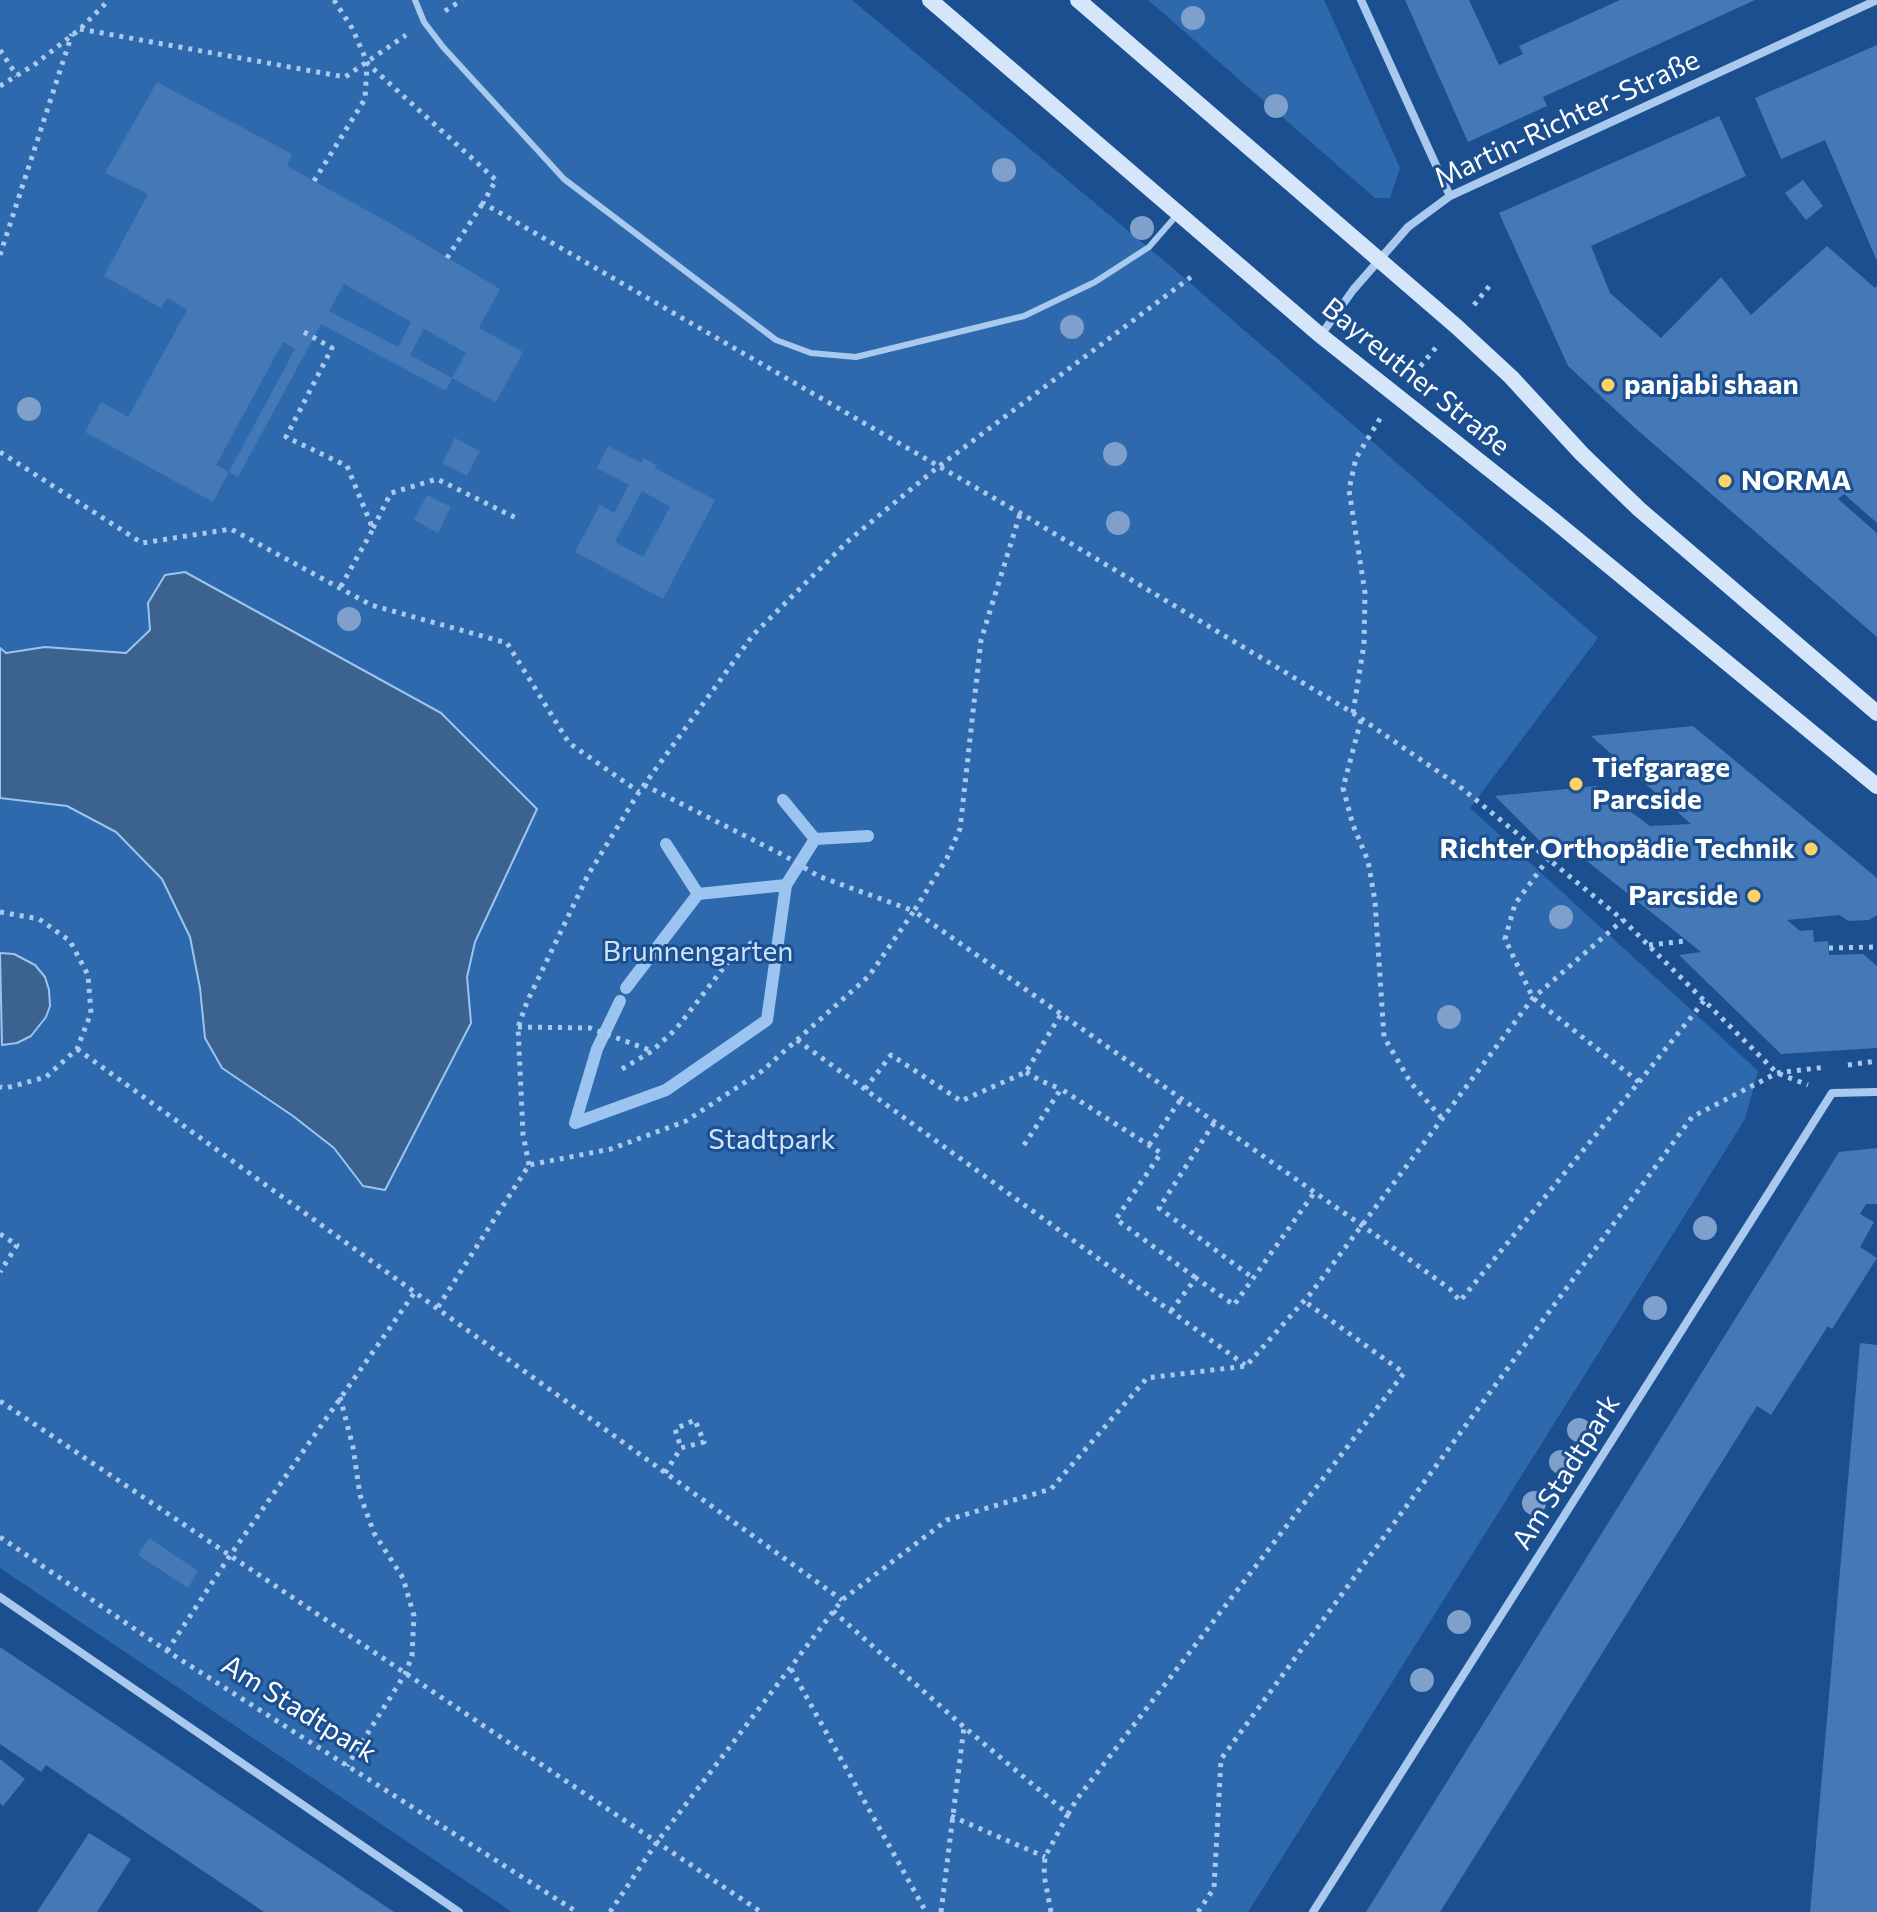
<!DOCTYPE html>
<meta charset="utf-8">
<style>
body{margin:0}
canvas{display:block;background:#1b4f8f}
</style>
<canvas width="1877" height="1912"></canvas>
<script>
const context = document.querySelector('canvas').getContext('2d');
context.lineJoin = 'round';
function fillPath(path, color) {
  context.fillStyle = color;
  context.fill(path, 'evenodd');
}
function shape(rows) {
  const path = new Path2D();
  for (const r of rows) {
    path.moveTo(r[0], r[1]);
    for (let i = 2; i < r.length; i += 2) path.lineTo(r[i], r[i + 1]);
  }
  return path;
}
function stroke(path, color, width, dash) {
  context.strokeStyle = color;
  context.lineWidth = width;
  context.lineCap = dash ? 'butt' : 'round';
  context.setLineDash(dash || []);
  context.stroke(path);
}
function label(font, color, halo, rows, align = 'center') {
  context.font = font + ' Commissioner,sans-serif';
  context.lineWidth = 6;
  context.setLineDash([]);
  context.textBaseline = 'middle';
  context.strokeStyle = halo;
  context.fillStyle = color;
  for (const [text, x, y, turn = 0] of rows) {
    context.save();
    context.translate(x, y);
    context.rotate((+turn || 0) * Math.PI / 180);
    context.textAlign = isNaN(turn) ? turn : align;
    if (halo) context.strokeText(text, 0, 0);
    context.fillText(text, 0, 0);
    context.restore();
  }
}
fillPath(shape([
 [0,0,852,0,1175,270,1598,638,1470,808,1758,1071,1745,1119,1248,1912,512,1912,0,1568],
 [1148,0,1324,0,1400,168,1390,198,1375,198]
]), '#2e69ad');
const water = shape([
 [185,572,441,713,537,809,475,942,467,977,471,1023,385,1190,363,1186,334,1148,293,1116,222,1068,205,1038,200,988,190,937,162,879,116,832,67,806,0,798,0,648,6,653,45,647,126,653,150,630,148,603,165,575,185,572],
 [0,953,14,954,35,965,45,977,49,990,50,1006,46,1017,31,1036,17,1043,2,1045,0,953]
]);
fillPath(water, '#3c6290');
stroke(water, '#9cc4f0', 2);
stroke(shape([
 [783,800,815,839],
 [815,839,868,836],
 [666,844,698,894],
 [626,988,698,894,786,885],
 [620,1001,597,1049,575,1123,666,1090,767,1020,786,885,815,839]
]), '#9cc4f0', 12);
fillPath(shape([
 [1405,0,1469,0,1499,65,1523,54,1519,46,1620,0,1755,0,1543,97,1547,106,1468,142],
 [1877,45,1877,261,1825,140,1781,159,1755,98],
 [157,82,292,154,287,166,395,226,500,289,479,328,523,352,496,402,452,378,446,391,321,324,238,477,229,472,295,349,283,342,216,465,229,472,213,502,85,432,101,402,128,417,187,310,168,298,161,308,104,276,148,194,105,173],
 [344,284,411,322,398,347,329,311],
 [424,329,466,353,452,378,410,355],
 [1719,116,1746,176,1591,246,1610,293,1661,338,1721,277,1751,315,1827,246,1875,288,1877,286,1877,523,1844,494,1838,499,1877,533,1877,637,1635,428,1568,366,1499,213],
 [1803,180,1823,206,1806,220,1785,193],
 [455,438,480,451,467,476,442,463],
 [608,446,641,463,644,458,656,465,655,468,715,500,663,599,575,552,600,505,614,513,629,485,597,468],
 [642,491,670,507,643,557,615,542],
 [427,495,451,507,438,533,414,520],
 [1693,726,1877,878,1877,915,1869,920,1849,921,1839,915,1787,920,1800,931,1813,930,1814,942,1828,941,1829,955,1863,954,1877,966,1877,1048,1781,1054,1679,955,1701,952,1563,842,1544,845,1495,796,1596,786,1650,826,1691,824,1591,736],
 [1877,1148,1877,1204,1866,1204,1860,1214,1874,1222,1860,1247,1877,1258,1832,1329,1828,1326,1771,1415,1757,1406,1440,1912,1366,1912,1839,1152],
 [1860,1343,1877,1345,1877,1912,1810,1912],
 [149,1538,198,1571,188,1588,138,1555],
 [0,1647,195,1778,394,1912,264,1912,46,1765,41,1772,0,1744],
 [0,1759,25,1779,3,1806,0,1803],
 [89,1833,131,1859,97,1912,37,1912]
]), '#4478b7');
stroke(shape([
 [334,0,352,28,368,64,496,180,483,203,1020,513,1353,713,1459,786,1623,920,1777,1073,1808,1085],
 [445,11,462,0],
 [80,29,345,77,406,35],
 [0,50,17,76],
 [0,86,34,65,80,29,109,0],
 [314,181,365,99,367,65],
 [0,255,72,34],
 [447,258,483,203],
 [1474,305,1491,284],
 [304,332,332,348,286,437,347,466,373,529,340,588],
 [1414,374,1438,345],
 [0,452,142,543,231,529,371,605,507,643,569,743,639,792],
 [373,528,391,493,437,479,516,518],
 [1353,713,1364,644,1365,593,1349,490,1356,458,1381,417],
 [1361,720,1343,788,1353,825,1368,861,1375,901,1384,1037,1411,1083,1441,1117],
 [644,785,785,856,818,876,914,911,947,858,960,829,981,640,1020,514],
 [0,912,39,919,70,941,88,975,91,1013,77,1049,46,1077,6,1088,0,1087],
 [1649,945,1686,941],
 [1829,948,1877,947],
 [518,1027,590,1028,652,1051],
 [797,1040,1245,1365],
 [77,1049,842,1600],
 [1848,1065,1877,1061],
 [622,1069,652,1051,676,1029,735,953,753,942],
 [1026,1072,1041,1081,1061,1089],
 [1639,1082,1704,1001],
 [865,1089,891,1055,961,1101,1026,1072,1061,1014],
 [1214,1123,1159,1208,1253,1278],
 [1024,1145,1061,1089,1161,1153,1116,1219,1196,1278],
 [1149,1145,1181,1099],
 [529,1165,523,1134,518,1027,527,1002,588,875,639,792,753,635,848,541,938,467,1191,277],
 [0,1234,17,1245,0,1272],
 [438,1307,529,1165,611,1149,686,1121,762,1071,869,976,914,911,1377,1236,1450,1289,1460,1301,1639,1082,1533,998,1505,939,1515,904,1548,859],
 [1171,1311,1196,1278,1234,1305,1314,1193],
 [340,1397,353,1447,360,1495,374,1533,403,1578,414,1616,412,1656,405,1674,347,1766],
 [0,1401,761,1912],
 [665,1473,681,1448,704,1442,695,1420,675,1429,681,1448],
 [0,1537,167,1651,577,1912],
 [833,1611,964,1727,1068,1814,1077,1799,1404,1373,1304,1301],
 [167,1651,229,1557,415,1292],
 [791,1669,926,1912],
 [951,1816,1045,1857],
 [610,1912,657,1842,842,1600,947,1520,1051,1489,1147,1378,1246,1366,1311,1293,1533,998,1623,920],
 [941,1912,964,1727],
 [1051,1912,1044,1875,1045,1857,1068,1814],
 [1198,1912,1214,1888,1221,1759,1692,1117,1777,1073,1826,1067]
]), '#a9c9ee', 5, [4, 6]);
stroke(shape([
 [415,0,424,22,443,47,564,179,776,340,811,353,856,357,1024,316,1095,282,1149,247,1176,216]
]), '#a9c9ee', 6);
stroke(shape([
 [1361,0,1450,196],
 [1321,335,1353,290,1408,227,1450,196,1877,0],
 [0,1597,459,1912],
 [1313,1912,1832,1093,1877,1092]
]), '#a9c9ee', 8);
stroke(shape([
 [930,0,1320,335,1551,518,1877,786],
 [1078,0,1457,327,1511,377,1582,454,1639,509,1877,713]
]), '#d6e6fa', 16);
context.fillStyle = '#7ea0ca';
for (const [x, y] of [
 [1193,18],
 [1276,106],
 [1004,170],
 [1142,228],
 [1072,327],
 [29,409],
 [1115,454],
 [1118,523],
 [349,619],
 [1561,917],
 [1449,1017],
 [1705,1228],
 [1655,1308],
 [1579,1430],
 [1561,1462],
 [1534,1503],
 [1459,1622],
 [1422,1680]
]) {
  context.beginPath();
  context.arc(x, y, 12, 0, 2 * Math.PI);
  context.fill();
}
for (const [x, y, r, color] of [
 [1608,385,8,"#ffd166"],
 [1725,481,8,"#ffd166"],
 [1576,784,8,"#ffd166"],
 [1811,849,8,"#ffd166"],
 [1754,896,8,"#ffd166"]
]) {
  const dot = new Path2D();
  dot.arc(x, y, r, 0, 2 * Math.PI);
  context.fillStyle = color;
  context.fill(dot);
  stroke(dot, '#1b4f8f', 3);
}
label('28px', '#fff', '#1b4f8f', [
 ["Martin-Richter-Straße",1567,119,-25],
 ["Bayreuther Straße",1416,377,39],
 ["Am Stadtpark",1566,1472,-58],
 ["Am Stadtpark",299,1709,32]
]);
label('bold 28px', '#fff', '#1b4f8f', [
 ["panjabi shaan",1624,385],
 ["NORMA",1741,481],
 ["Tiefgarage",1592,768],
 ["Parcside",1592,800],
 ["Richter Orthopädie Technik",1795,849,"right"],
 ["Parcside",1738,896,"right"]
], 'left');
label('28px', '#cfe3fa', '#1b4f8f', [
 ["Brunnengarten",698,952],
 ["Stadtpark",772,1140]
]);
</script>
